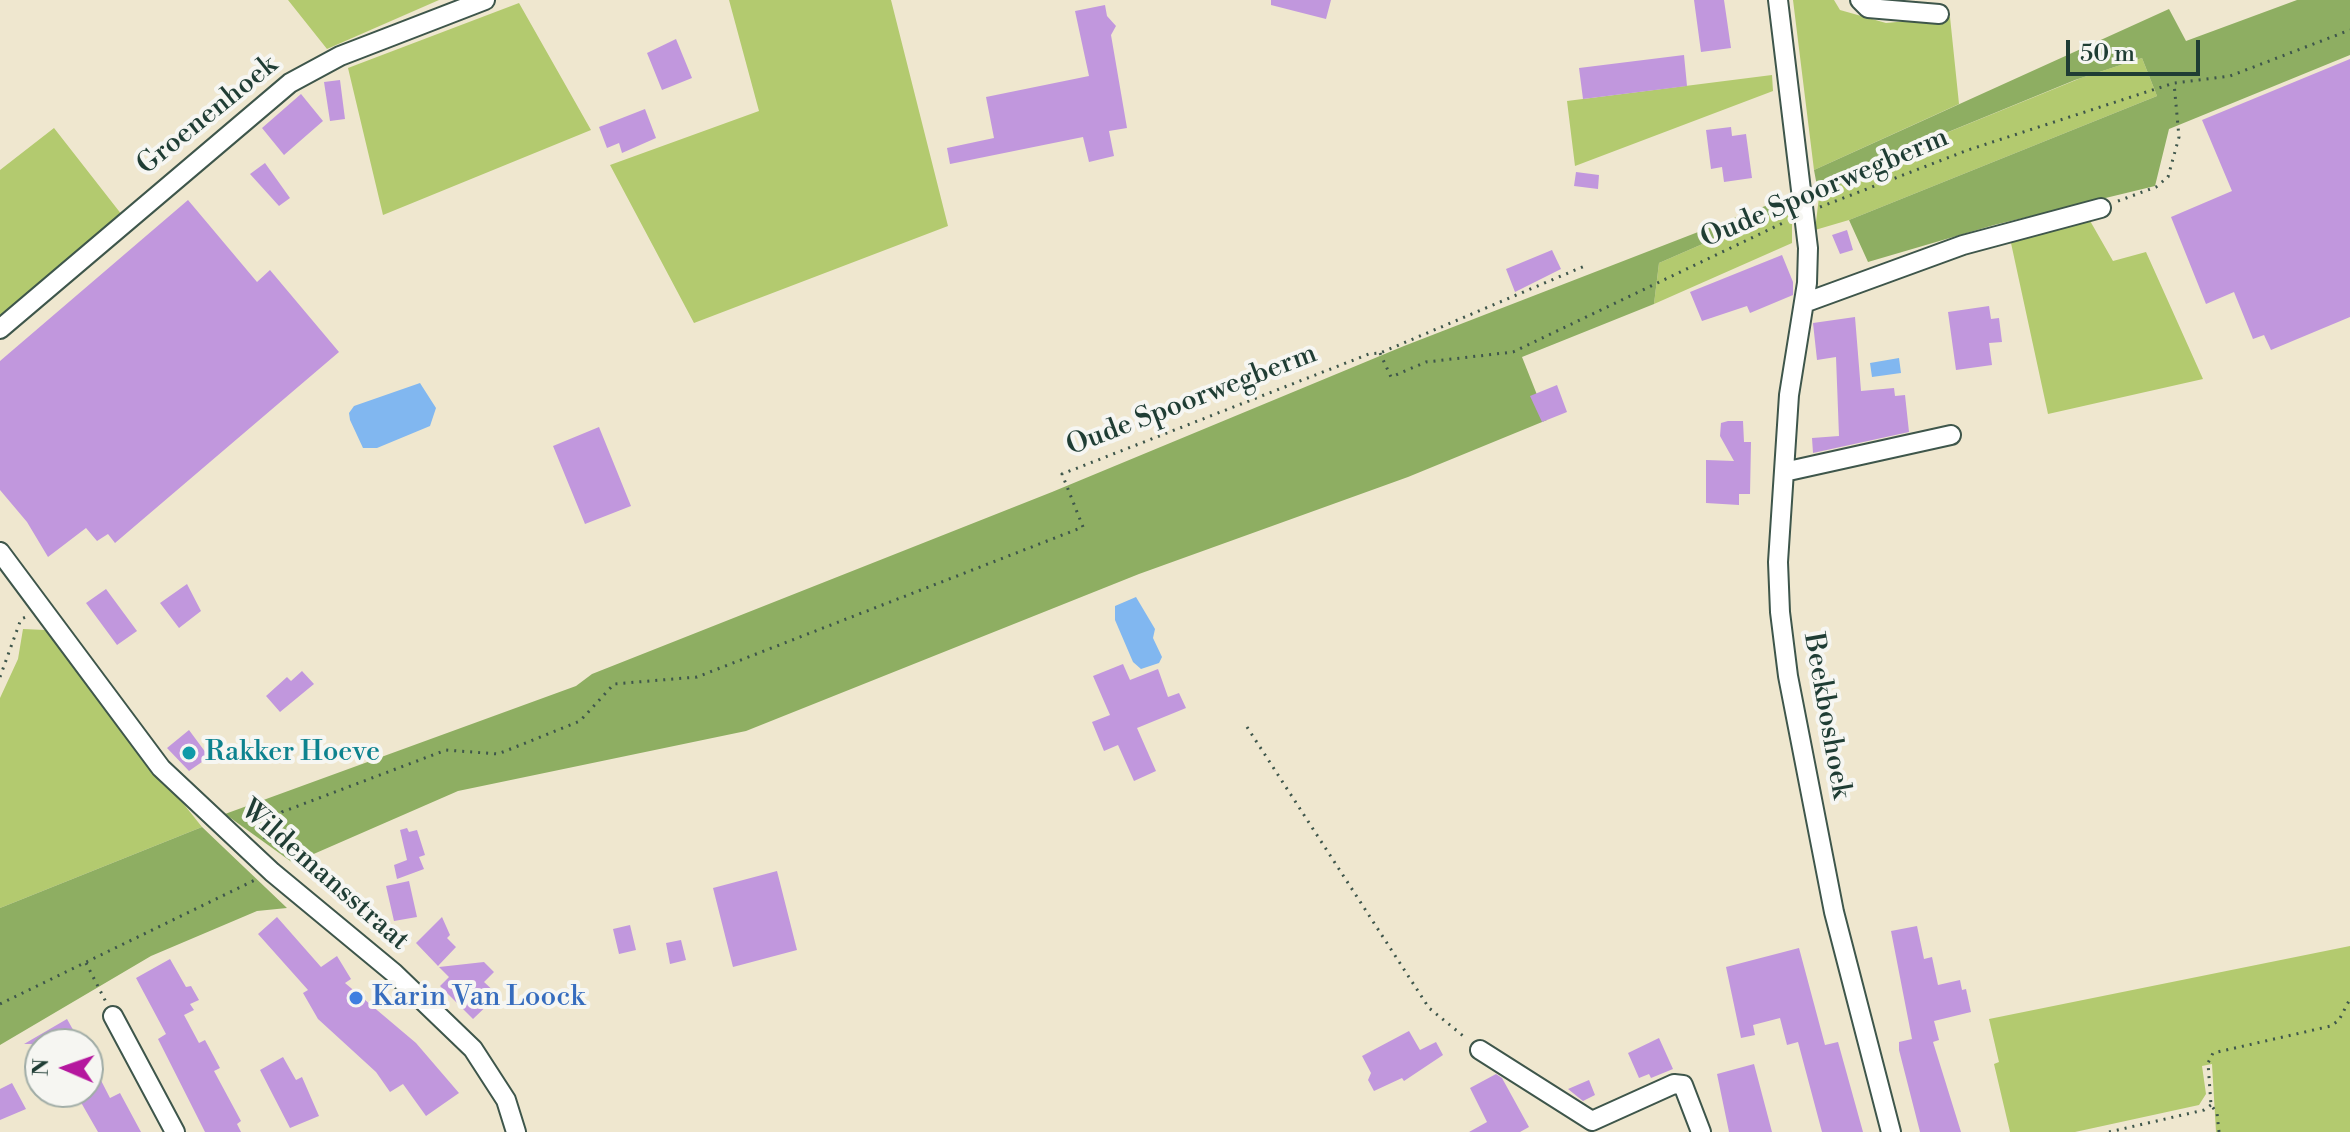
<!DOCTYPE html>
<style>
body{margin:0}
#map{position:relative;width:2350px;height:1132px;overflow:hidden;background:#efe7cf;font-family:"Libre Bodoni",serif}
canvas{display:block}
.north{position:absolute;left:24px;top:1028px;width:80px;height:80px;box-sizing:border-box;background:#f6f6f2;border:2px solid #a0aca6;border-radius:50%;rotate:272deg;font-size:22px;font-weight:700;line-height:32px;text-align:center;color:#1f3d34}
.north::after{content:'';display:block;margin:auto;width:28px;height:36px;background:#b5179e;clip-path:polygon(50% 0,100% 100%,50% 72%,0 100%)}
.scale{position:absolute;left:2066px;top:40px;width:134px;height:36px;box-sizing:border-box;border:4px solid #1f3d34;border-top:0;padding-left:10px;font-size:24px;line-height:28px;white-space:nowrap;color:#1f3d34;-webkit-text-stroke:6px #f6f6f2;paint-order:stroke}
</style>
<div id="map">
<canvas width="2350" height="1132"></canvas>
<div class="north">N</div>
<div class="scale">50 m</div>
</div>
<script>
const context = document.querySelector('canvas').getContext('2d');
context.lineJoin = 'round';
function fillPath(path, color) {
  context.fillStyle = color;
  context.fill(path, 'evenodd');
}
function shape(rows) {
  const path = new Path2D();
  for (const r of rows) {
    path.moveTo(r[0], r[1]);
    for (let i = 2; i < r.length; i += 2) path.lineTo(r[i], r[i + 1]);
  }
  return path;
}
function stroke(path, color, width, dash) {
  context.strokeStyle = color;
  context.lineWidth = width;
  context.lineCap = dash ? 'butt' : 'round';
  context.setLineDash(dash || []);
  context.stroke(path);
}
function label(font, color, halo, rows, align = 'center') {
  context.font = font + ' "Libre Bodoni",serif';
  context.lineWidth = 8;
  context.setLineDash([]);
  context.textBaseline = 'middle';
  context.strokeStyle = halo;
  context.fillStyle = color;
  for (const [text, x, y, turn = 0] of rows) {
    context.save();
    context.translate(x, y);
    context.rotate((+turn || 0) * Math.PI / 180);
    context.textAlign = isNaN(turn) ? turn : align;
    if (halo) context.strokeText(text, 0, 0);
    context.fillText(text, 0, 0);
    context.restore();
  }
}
fillPath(shape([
 [288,0,439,0,327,49],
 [729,0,891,0,948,226,694,323,610,165,759,111],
 [1793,0,1834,0,1840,10,1886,23,1950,17,1959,104,1814,170],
 [519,3,591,130,383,215,348,68],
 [2142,58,2157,96,1849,220,1815,230,1819,197,1892,155,2081,78],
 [1772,75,1773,91,1575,166,1567,101],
 [54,128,122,215,0,317,0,170],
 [1792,205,1792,243,1654,304,1659,263],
 [2089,219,2113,261,2146,252,2203,379,2048,414,2011,243],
 [23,629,45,630,202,827,0,908,0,698,18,659],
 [2350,946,2350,1132,2216,1132,2212,1064,2202,1066,2206,1094,2199,1105,2075,1132,2010,1132,1994,1064,1999,1062,1989,1019]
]), '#b3ca6f');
fillPath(shape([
 [2297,0,2350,0,2350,55,2169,129,2155,186,1994,225,1868,262,1849,220,2157,96,2142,58,2075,80,1892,155,1819,197,1814,170,2169,9,2186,41],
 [1791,196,1792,205,1659,263,1654,304,1522,357,1547,420,1408,477,1139,574,746,731,458,791,293,863,225,814,576,686,592,674,1052,492,1404,346],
 [202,827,287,908,257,911,151,956,0,1045,0,908]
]), '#8eae62');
fillPath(shape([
 [1899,358,1901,373,1872,377,1870,363],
 [420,383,436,408,430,426,377,448,363,448,350,420,349,413,354,406],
 [1136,597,1155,629,1153,638,1162,657,1159,663,1141,669,1133,662,1115,620,1115,606]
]), '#81b7f0');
fillPath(shape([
 [1271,0,1331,0,1326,19,1271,5],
 [1694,0,1724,0,1731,48,1701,52],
 [1105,5,1107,16,1116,26,1111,35,1127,128,1109,131,1114,156,1089,162,1083,137,950,164,947,148,994,138,986,97,1089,76,1075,11],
 [676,39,692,78,662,90,647,53],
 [1684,55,1687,86,1583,99,1579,68],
 [2350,59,2350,317,2271,350,2264,335,2253,339,2234,292,2206,304,2171,217,2232,191,2202,120],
 [340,80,345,119,330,121,324,82],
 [301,94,323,121,284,155,262,128],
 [645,109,656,138,622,153,619,143,607,148,599,127],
 [1731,127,1732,136,1746,134,1752,178,1724,182,1722,167,1711,169,1706,130],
 [265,163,290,198,279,206,250,174],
 [1576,172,1599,175,1598,189,1574,186],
 [188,200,257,282,270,270,339,352,115,543,108,534,97,541,86,528,48,557,27,522,0,490,0,361],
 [1847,230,1853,250,1840,254,1832,235],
 [1552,250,1561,269,1515,292,1506,269],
 [1782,255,1793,282,1793,295,1750,313,1747,306,1702,321,1690,292],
 [1989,306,1991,319,1999,318,2002,342,1989,343,1992,365,1956,370,1948,312],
 [1855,317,1861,391,1894,388,1895,396,1905,395,1909,432,1813,453,1812,438,1839,436,1836,357,1817,360,1813,323],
 [1557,385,1567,412,1542,422,1530,396],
 [1728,421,1743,421,1744,442,1751,442,1750,494,1739,494,1739,505,1706,503,1706,460,1734,461,1720,436,1721,423],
 [599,427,631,506,585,524,553,446],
 [187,584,201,611,179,628,160,603],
 [106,589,137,631,117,645,86,603],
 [1123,664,1130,680,1158,669,1168,697,1179,693,1186,708,1137,728,1156,771,1134,781,1118,745,1104,751,1092,722,1110,715,1093,676],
 [302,671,314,684,280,712,266,696,287,677,291,681],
 [189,730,209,757,189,771,167,748],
 [407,828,409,832,417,830,425,855,419,857,424,869,397,879,394,865,407,860,400,830],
 [777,871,797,950,733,967,713,888],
 [409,881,417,917,394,921,386,886],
 [277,917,321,967,337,956,351,979,345,983,416,1043,459,1093,426,1116,403,1084,390,1092,376,1072,318,1019,303,993,308,990,258,934],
 [442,917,450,935,447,938,456,947,438,966,416,943],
 [630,925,636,950,619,954,613,929],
 [1917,926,1924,959,1932,957,1938,985,1960,980,1962,990,1966,989,1971,1012,1934,1021,1939,1040,1933,1042,1961,1132,1920,1132,1899,1050,1899,1042,1912,1039,1891,931],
 [681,940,686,960,670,964,666,943],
 [1799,948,1825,1045,1838,1042,1863,1132,1822,1132,1798,1042,1787,1045,1780,1018,1753,1025,1755,1035,1741,1038,1726,967],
 [170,959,186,987,191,986,199,1000,190,1004,194,1010,184,1015,199,1043,205,1040,220,1068,214,1071,241,1121,237,1124,241,1132,205,1132,158,1039,166,1034,136,978],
 [484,962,494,972,484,982,498,995,473,1019,440,986,449,977,439,967],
 [67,1019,81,1044,24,1044],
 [1409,1031,1420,1050,1436,1042,1443,1055,1404,1081,1402,1078,1374,1091,1368,1080,1371,1073,1362,1056],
 [1659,1038,1673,1069,1651,1078,1649,1074,1639,1078,1628,1053],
 [88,1055,110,1098,120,1093,141,1132,98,1132,75,1092,88,1092],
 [283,1057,296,1080,302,1077,319,1116,290,1128,260,1070],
 [1754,1064,1772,1132,1729,1132,1717,1074],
 [1496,1074,1502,1078,1529,1127,1520,1132,1469,1132,1487,1122,1470,1088],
 [1589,1080,1595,1095,1583,1101,1568,1089],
 [12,1083,26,1109,0,1120,0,1089]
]), '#c197dd');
const minor = shape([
 [1778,0,1808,248,1807,283,1789,395,1778,562,1780,612,1788,676,1834,912,1891,1132],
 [1860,0,1868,8,1939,14],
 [1804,303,1963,245,2101,208],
 [0,329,290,83,340,56,485,0],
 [1784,472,1951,435],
 [0,552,161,768,272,872,394,973,473,1049,506,1100,516,1132],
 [113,1016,175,1132],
 [1480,1050,1592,1121,1674,1084,1683,1085,1701,1132]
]);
stroke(minor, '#3e564b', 22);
stroke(shape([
 [2118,201,2156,187,2168,177,2179,137,2174,83],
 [1820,207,1968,150,2174,83,2230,76,2350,30],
 [1380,353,1391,377,1426,362,1513,352,1787,221],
 [0,677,21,619,26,617],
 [1247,727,1429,1008,1467,1039],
 [264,839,282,812,446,750,498,754,580,721,614,684,697,677,1083,527,1062,474,1369,354,1380,353,1587,265],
 [86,963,106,1002],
 [0,1004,255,880],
 [2109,1132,2204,1110,2211,1105],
 [2219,1132,2217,1113,2211,1105,2208,1063,2213,1053,2331,1026,2339,1020,2350,999]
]), '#3e564b', 3, [2, 6]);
stroke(minor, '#fff', 18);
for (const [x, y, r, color] of [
 [189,753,8,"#0f9aa8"],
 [356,998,8,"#3f7fe0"]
]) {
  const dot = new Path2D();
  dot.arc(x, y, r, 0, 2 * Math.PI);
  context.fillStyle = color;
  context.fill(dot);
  stroke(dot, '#f6f6f2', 3);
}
label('28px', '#1f3d34', '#f6f6f2', [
 ["Groenenhoek",208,116,-39],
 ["Oude Spoorwegberm",1825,189,-23],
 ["Oude Spoorwegberm",1192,401,-21],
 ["Beekboshoek",1826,716,80],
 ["Wildemansstraat",324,876,41]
]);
label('28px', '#0d838f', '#f6f6f2', [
 ["Rakker Hoeve",205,753]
], 'left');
label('28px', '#366cbe', '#f6f6f2', [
 ["Karin Van Loock",372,998]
], 'left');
</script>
